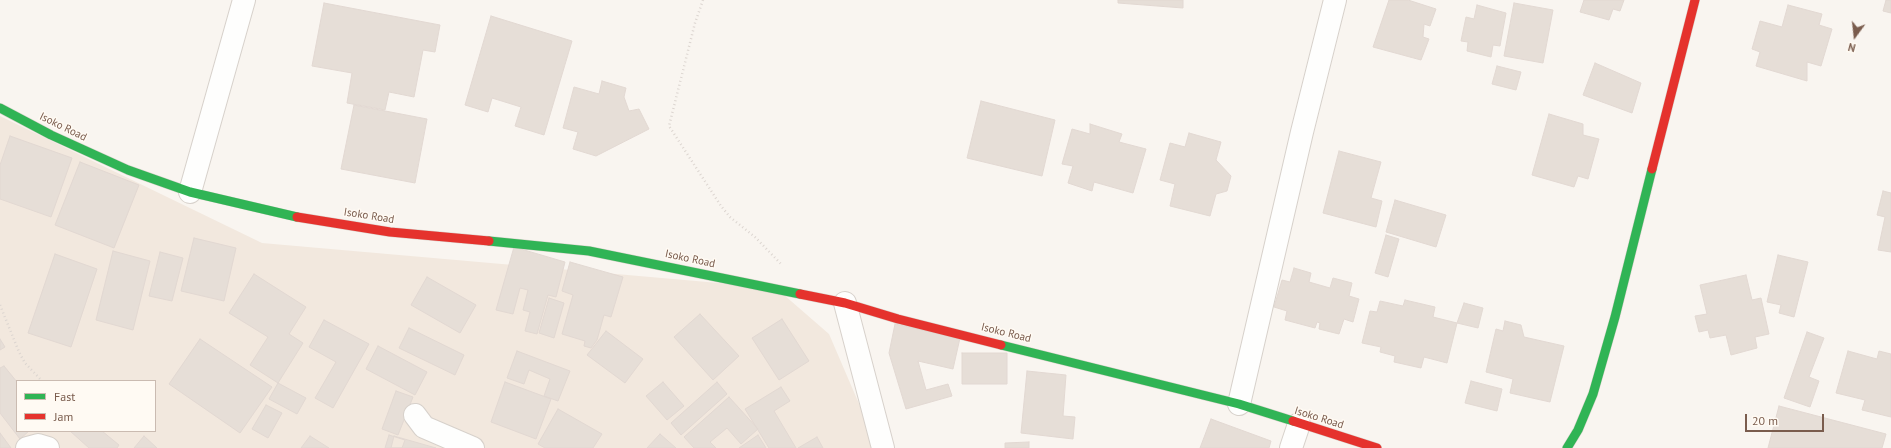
<!DOCTYPE html>
<style>
body{margin:0}
#map{position:relative;width:1891px;height:448px;overflow:hidden;background:#f9f5f0;font-family:"PT Sans",sans-serif}
canvas{display:block}
.legend{position:absolute;left:16px;top:380px;width:140px;height:52px;box-sizing:border-box;background:#fffaf3;border:1px solid #cabbb1;margin:0;padding:5px 7px;list-style:none;font-size:12px;color:#7a5c4d}
.legend li{display:flex;align-items:center;gap:8px;height:20px}
.legend b{width:20px;border:1px solid #cabbb1}
.north{position:absolute;left:1835px;top:16px;width:40px;height:40px;-webkit-text-stroke:3px #fffaf3;paint-order:stroke;rotate:195deg;font-size:11px;font-weight:700;line-height:16px;text-align:center;color:#7a5c4d}
.north::after{content:'';display:block;margin:auto;width:14px;height:18px;background:#7a5c4d;clip-path:polygon(50% 0,100% 100%,50% 72%,0 100%)}
.scale{position:absolute;left:1745px;top:414px;width:79px;height:18px;box-sizing:border-box;border:2px solid #7a5c4d;border-top:0;padding-left:5px;font-size:12px;line-height:14px;white-space:nowrap;color:#7a5c4d;-webkit-text-stroke:3px #fffaf3;paint-order:stroke}
</style>
<div id="map">
<canvas width="1891" height="448"></canvas>
<ul class="legend">
<li><b style="height:5px;background:#30b455"></b>Fast</li>
<li><b style="height:5px;background:#e5322d"></b>Jam</li>
</ul>
<div class="north">N</div>
<div class="scale">20 m</div>
</div>
<script>
const context = document.querySelector('canvas').getContext('2d');
context.lineJoin = 'round';
function fillPath(path, color) {
  context.fillStyle = color;
  context.fill(path, 'evenodd');
}
function shape(rows) {
  const path = new Path2D();
  for (const r of rows) {
    path.moveTo(r[0], r[1]);
    for (let i = 2; i < r.length; i += 2) path.lineTo(r[i], r[i + 1]);
  }
  return path;
}
function stroke(path, color, width, dash) {
  context.strokeStyle = color;
  context.lineWidth = width;
  context.lineCap = dash ? 'butt' : 'round';
  context.setLineDash(dash || []);
  context.stroke(path);
}
function label(font, color, halo, rows, align = 'center') {
  context.font = font + ' "PT Sans",sans-serif';
  context.lineWidth = 3;
  context.setLineDash([]);
  context.textBaseline = 'middle';
  context.strokeStyle = halo;
  context.fillStyle = color;
  for (const [text, x, y, turn = 0] of rows) {
    context.save();
    context.translate(x, y);
    context.rotate((+turn || 0) * Math.PI / 180);
    context.textAlign = isNaN(turn) ? turn : align;
    if (halo) context.strokeText(text, 0, 0);
    context.fillText(text, 0, 0);
    context.restore();
  }
}
fillPath(shape([
 [0,116,262,243,776,288,829,334,878,448,0,448],
 [17,381,155,381,155,431,17,431]
]), '#f2e8de');
const building = shape([
 [1118,0,1183,0,1183,8,1118,3,1118,0],
 [1389,0,1408,0,1436,9,1430,26,1424,24,1423,37,1429,39,1421,60,1373,47,1389,0],
 [1584,0,1624,0,1620,11,1613,9,1609,20,1580,12,1584,0],
 [1886,0,1891,0,1891,13,1883,11,1886,0],
 [324,3,440,25,435,52,423,50,414,97,389,92,385,110,347,103,352,73,312,66,324,3],
 [1514,3,1553,10,1543,63,1504,56,1514,3],
 [1477,5,1506,13,1500,46,1493,45,1491,57,1467,51,1468,42,1461,41,1466,17,1474,19,1477,5],
 [1788,5,1822,14,1819,25,1832,29,1821,66,1807,62,1807,81,1756,66,1760,52,1752,49,1760,21,1782,27,1788,5],
 [491,16,572,41,544,135,515,126,521,107,492,98,488,112,465,105,491,16],
 [1595,63,1641,83,1632,113,1583,95,1595,63],
 [1497,66,1521,72,1516,90,1492,84,1497,66],
 [602,81,626,88,624,97,629,111,639,109,649,129,596,156,573,149,578,132,563,128,574,87,599,94,602,81],
 [981,101,1055,120,1042,176,967,158,981,101],
 [354,105,427,119,415,183,341,169,354,105],
 [1549,114,1583,124,1583,135,1599,139,1588,179,1578,176,1574,187,1532,175,1549,114],
 [1090,124,1122,134,1119,142,1146,149,1133,193,1094,182,1092,191,1068,183,1073,166,1062,164,1072,129,1090,134,1090,124],
 [1189,133,1221,142,1216,160,1231,176,1227,191,1216,194,1210,216,1170,206,1175,184,1160,180,1170,143,1185,147,1189,133],
 [10,136,72,158,51,217,0,199,0,165,10,136],
 [1339,151,1381,162,1371,198,1382,201,1376,227,1323,213,1339,151],
 [80,162,139,185,114,248,55,225,80,162],
 [1883,191,1891,193,1891,252,1878,250,1885,217,1877,215,1883,191],
 [1395,200,1446,215,1436,247,1386,232,1395,200],
 [1386,235,1399,239,1388,277,1375,273,1386,235],
 [194,238,236,248,224,301,181,291,194,238],
 [514,247,565,262,556,297,548,295,537,334,525,331,530,312,523,310,528,290,520,288,513,314,496,310,514,247],
 [113,251,150,261,133,330,96,320,113,251],
 [160,252,183,258,172,301,149,296,160,252],
 [55,254,97,269,71,347,28,333,55,254],
 [1778,255,1808,262,1794,317,1779,313,1781,305,1767,302,1778,255],
 [570,262,623,277,611,317,604,315,597,340,591,348,584,346,585,341,562,334,573,295,562,291,570,262],
 [1294,268,1311,273,1309,282,1330,288,1333,278,1352,283,1349,296,1359,299,1353,322,1344,319,1339,334,1319,329,1320,323,1317,322,1315,328,1285,320,1287,311,1274,307,1282,280,1290,282,1294,268],
 [254,274,306,307,289,334,303,343,278,383,250,365,268,337,229,313,254,274],
 [1746,275,1752,300,1761,298,1769,334,1755,337,1757,348,1731,355,1726,335,1710,338,1708,330,1699,332,1695,316,1707,314,1700,285,1746,275],
 [427,277,476,305,460,333,411,305,427,277],
 [549,298,564,303,554,338,539,333,549,298],
 [1405,300,1435,307,1433,317,1457,323,1447,363,1424,357,1421,368,1394,362,1395,356,1380,352,1381,347,1362,343,1370,311,1377,312,1380,301,1403,306,1405,300],
 [1464,303,1483,308,1478,328,1457,323,1464,303],
 [700,314,739,356,713,380,674,337,700,314],
 [782,319,809,361,779,380,752,338,782,319],
 [324,320,369,344,333,408,315,398,336,362,309,347,324,320],
 [1505,321,1521,325,1524,337,1564,346,1550,402,1510,393,1513,379,1486,372,1496,329,1503,331,1505,321],
 [895,324,960,338,953,369,918,361,926,390,948,384,952,396,906,409,889,353,895,324],
 [409,328,464,355,455,375,399,348,409,328],
 [606,331,643,359,625,383,587,355,606,331],
 [1807,332,1824,338,1809,377,1819,381,1810,407,1784,398,1807,332],
 [0,339,5,347,0,350,0,339],
 [200,339,272,387,240,433,169,384,200,339],
 [378,346,427,372,415,395,366,369,378,346],
 [517,351,570,371,558,401,544,396,550,379,529,370,524,384,507,378,517,351],
 [1848,351,1877,359,1879,351,1891,354,1891,417,1862,410,1865,400,1836,393,1848,351],
 [962,353,1007,353,1007,384,962,384,962,353],
 [4,366,17,382,17,431,29,431,20,439,0,413,0,368,4,366],
 [1027,371,1066,375,1063,416,1075,417,1073,439,1021,433,1027,371],
 [1471,381,1502,389,1497,411,1465,403,1471,381],
 [505,382,551,399,536,439,491,422,505,382],
 [663,382,684,406,667,420,646,396,663,382],
 [717,382,727,394,681,435,671,423,717,382],
 [278,383,306,398,297,414,269,399,278,383],
 [781,387,790,401,774,411,796,448,769,448,745,409,781,387],
 [396,391,413,397,398,435,382,429,396,391],
 [729,397,758,429,741,444,727,428,710,442,716,448,694,448,684,437,729,397],
 [266,405,282,413,268,438,252,429,266,405],
 [1779,406,1886,434,1882,448,1768,448,1779,406],
 [558,409,602,434,593,448,545,448,538,444,558,409],
 [1211,419,1271,441,1269,448,1200,448,1211,419],
 [70,431,102,431,119,445,117,448,89,448,70,431],
 [0,433,11,448,0,448,0,433],
 [660,434,676,448,647,448,660,434],
 [389,435,405,440,402,448,385,448,389,435],
 [758,435,766,448,739,448,758,435],
 [144,436,157,448,134,448,144,436],
 [310,436,329,448,301,448,310,436],
 [394,436,436,448,391,448,394,436],
 [817,437,823,448,798,448,817,437],
 [1029,442,1029,448,1005,448,1005,443,1029,442]
]);
fillPath(building, '#e6ded7');
stroke(building, '#e2d8d2', 1);
const street = shape([
 [190,192,244,0],
 [845,303,883,448],
 [1239,404,1302,132,1335,0],
 [415,415,424,427,473,448],
 [27,448,38,445,48,448],
 [1291,448,1299,424]
]);
const fast = shape([
 [0,108,51,135,128,170,190,192,297,217],
 [489,241,589,251,800,294],
 [1001,345,1239,404,1293,421],
 [1567,448,1578,430,1593,394,1615,317,1652,169]
]);
const jam = shape([
 [1652,169,1695,0],
 [297,217,390,232,489,241],
 [800,294,845,303,898,319,1001,345],
 [1293,421,1377,448]
]);
stroke(street, '#d7d1cb', 24);
stroke(fast, '#d9d2cb', 10);
stroke(jam, '#d9d2cb', 10);
stroke(shape([
 [703,0,695,23,669,126,721,206,730,217,755,237,781,264],
 [0,305,19,352,25,363,42,381]
]), '#dcd5d0', 2.5, [1, 3]);
stroke(street, '#fefefd', 22);
stroke(fast, '#30b455', 9);
stroke(jam, '#e5322d', 9);
label('11px', '#7a5c4d', '#fffaf3', [
 ["Isoko Road",63,127,26],
 ["Isoko Road",369,216,9],
 ["Isoko Road",690,259,12],
 ["Isoko Road",1006,333,14],
 ["Isoko Road",1319,418,17]
]);
</script>
